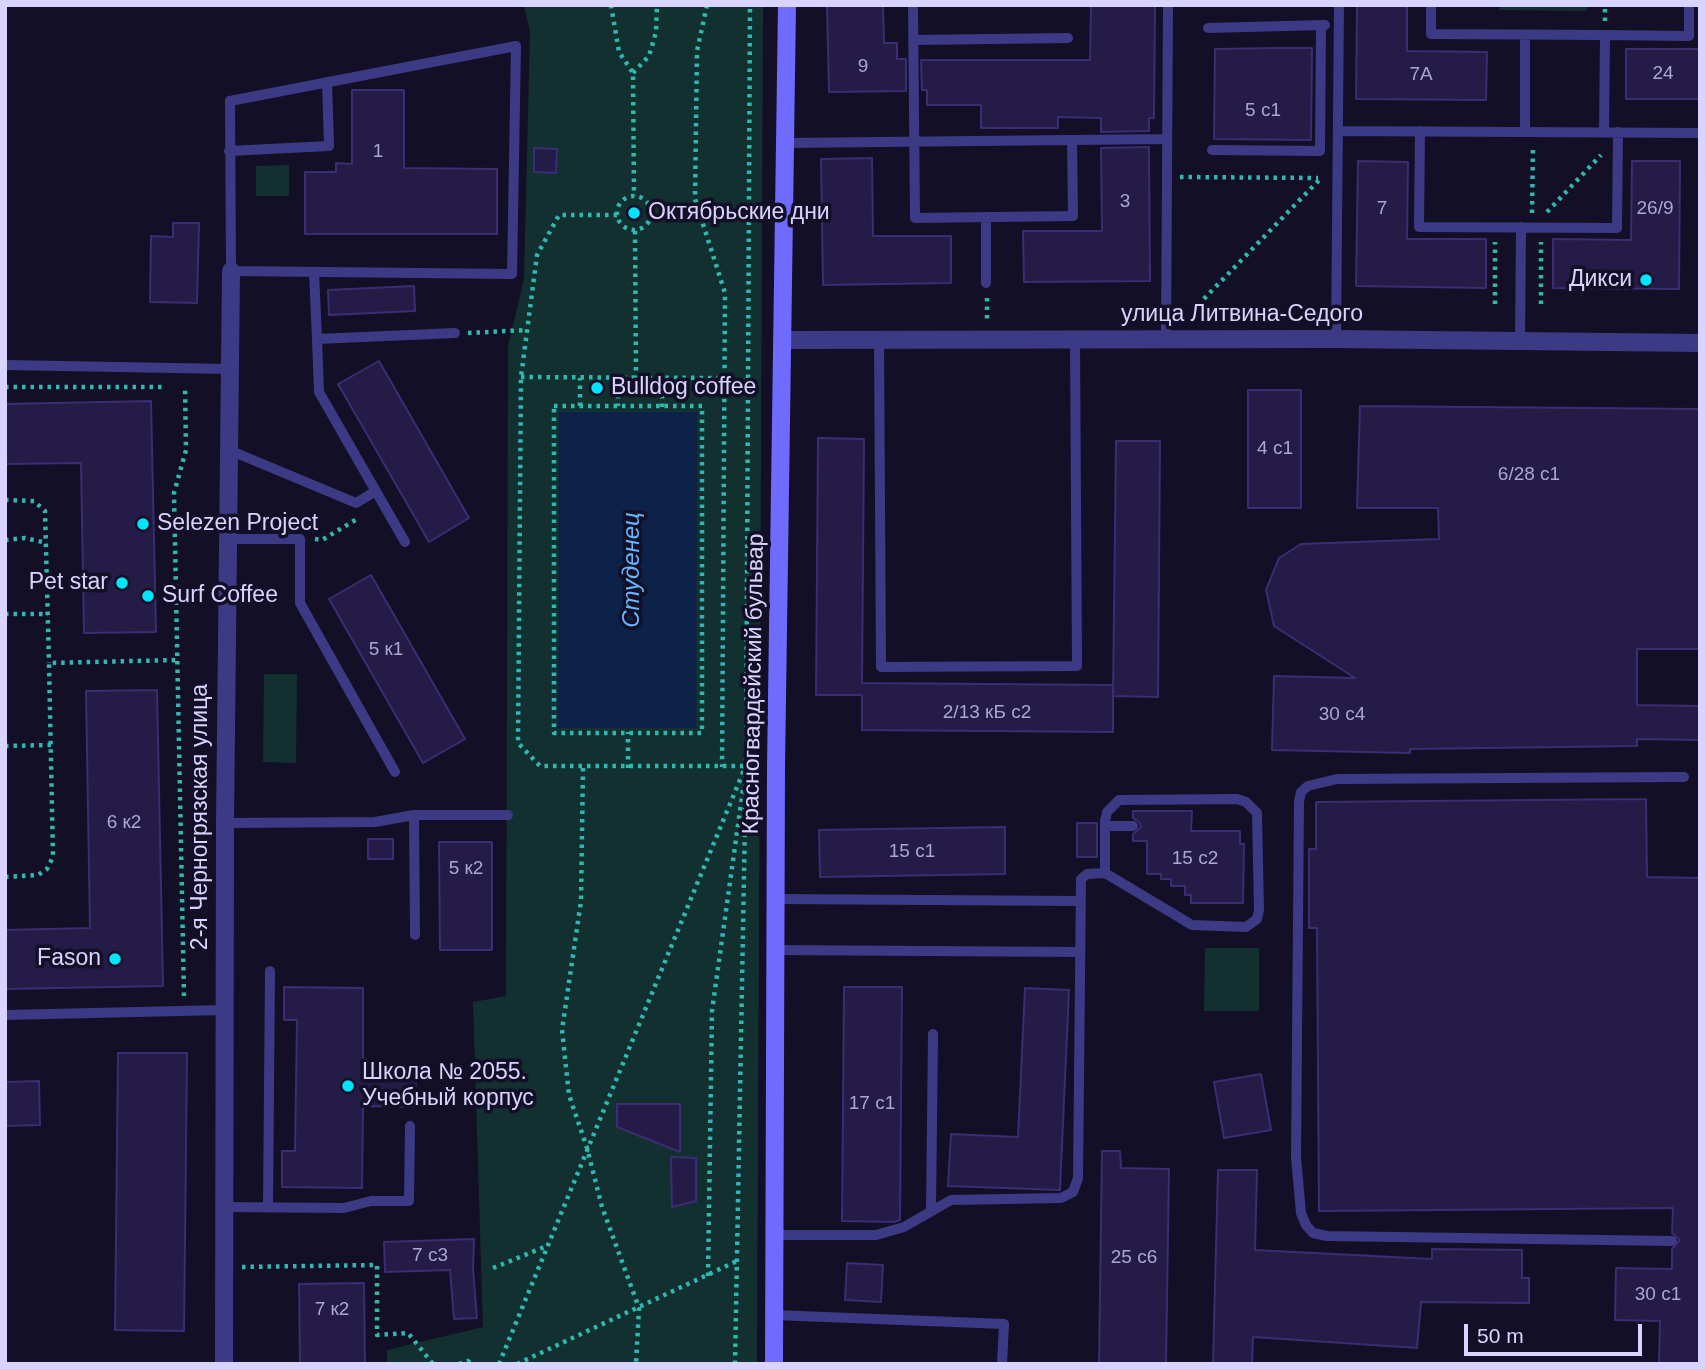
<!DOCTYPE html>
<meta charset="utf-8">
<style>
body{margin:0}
#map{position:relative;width:1705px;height:1369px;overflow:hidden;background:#130f26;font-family:Helvetica,sans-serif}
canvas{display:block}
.frame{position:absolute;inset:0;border:7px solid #d9d4ff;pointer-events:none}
.scale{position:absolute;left:1464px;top:1324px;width:178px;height:32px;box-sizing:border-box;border:4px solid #d9d4ff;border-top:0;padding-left:9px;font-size:21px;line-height:24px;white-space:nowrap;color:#d9d4ff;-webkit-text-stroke:5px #130f26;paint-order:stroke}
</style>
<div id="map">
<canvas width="1705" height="1369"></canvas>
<div class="frame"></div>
<div class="scale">50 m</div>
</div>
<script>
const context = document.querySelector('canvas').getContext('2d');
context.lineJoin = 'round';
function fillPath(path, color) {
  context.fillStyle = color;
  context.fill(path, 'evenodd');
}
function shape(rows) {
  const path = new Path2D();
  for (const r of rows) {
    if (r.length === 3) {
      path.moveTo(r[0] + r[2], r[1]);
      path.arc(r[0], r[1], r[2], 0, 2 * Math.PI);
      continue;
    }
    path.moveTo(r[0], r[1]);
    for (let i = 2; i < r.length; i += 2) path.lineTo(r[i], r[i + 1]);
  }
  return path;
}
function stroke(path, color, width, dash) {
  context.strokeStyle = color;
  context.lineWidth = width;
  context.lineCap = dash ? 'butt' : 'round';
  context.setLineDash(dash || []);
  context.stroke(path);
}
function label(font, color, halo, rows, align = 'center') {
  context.font = font + ' Helvetica,sans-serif';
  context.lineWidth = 7;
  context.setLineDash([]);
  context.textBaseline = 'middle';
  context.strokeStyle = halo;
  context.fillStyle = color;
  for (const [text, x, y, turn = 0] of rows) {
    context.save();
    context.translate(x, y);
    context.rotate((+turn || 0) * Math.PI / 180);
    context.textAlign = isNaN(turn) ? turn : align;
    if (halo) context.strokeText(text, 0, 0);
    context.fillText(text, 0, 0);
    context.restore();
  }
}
fillPath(shape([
 [524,5,763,5,757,1364,387,1364,387,1350,483,1327,473,1002,506,996,508,346,524,279,530,32],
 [1499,5,1587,5,1587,11,1499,10],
 [289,165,289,196,256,196,256,166],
 [264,674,297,674,296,763,263,762],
 [1205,948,1259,948,1259,1011,1204,1011]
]), '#12302f');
fillPath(shape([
 [559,412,697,412,696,728,558,728]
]), '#0c2248');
const building = shape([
 [827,5,883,5,884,43,897,43,897,59,906,59,906,91,829,92,827,5],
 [1091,5,1155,5,1154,118,1149,118,1149,131,1101,132,1101,118,1058,117,1058,128,981,128,981,105,927,105,927,90,922,90,921,60,1090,60,1091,5],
 [1357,5,1407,5,1407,51,1487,52,1486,100,1356,99,1357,5],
 [1276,48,1312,48,1311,140,1214,139,1215,49,1276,48],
 [1626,49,1700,49,1700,99,1626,99,1626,49],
 [352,90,404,90,404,168,497,169,497,234,305,234,305,172,336,172,336,163,352,164,352,90],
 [1149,147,1150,281,1024,282,1023,231,1102,231,1101,148,1149,147],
 [534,148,557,149,556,173,534,172,534,148],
 [872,158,873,236,951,236,951,283,823,285,821,159,872,158],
 [1358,161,1408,162,1407,239,1486,239,1486,288,1356,286,1358,161],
 [1632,161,1680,161,1679,289,1553,288,1553,239,1631,240,1632,161],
 [173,223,199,223,197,303,150,302,151,236,173,237,173,223],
 [414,286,415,311,329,315,328,290,414,286],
 [379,361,469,518,429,542,338,384,379,361],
 [1248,390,1301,390,1301,508,1248,508,1248,390],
 [151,401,156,632,84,633,81,463,5,464,5,404,151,401],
 [1360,406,1700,409,1700,649,1637,649,1637,705,1700,706,1700,740,1637,739,1637,746,1410,749,1410,753,1272,750,1274,676,1355,678,1274,626,1266,590,1279,558,1301,544,1439,539,1438,508,1357,508,1360,406],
 [818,438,864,439,862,683,1113,685,1113,732,862,730,862,695,816,695,818,438],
 [1116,441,1160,441,1158,697,1113,696,1116,441],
 [371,575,465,739,423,763,329,599,371,575],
 [157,690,163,986,5,989,5,930,90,928,86,691,157,690],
 [1646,799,1647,877,1700,878,1700,1364,1659,1364,1660,1321,1615,1320,1616,1268,1672,1269,1672,1249,1680,1240,1672,1233,1673,1208,1319,1211,1317,928,1309,928,1309,849,1316,849,1316,802,1646,799],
 [1133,811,1192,811,1191,831,1240,831,1240,844,1244,844,1243,903,1191,903,1191,895,1185,895,1185,886,1171,886,1171,879,1161,879,1161,874,1147,874,1147,841,1133,841,1133,834,1141,827,1139,822,1133,818,1133,811],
 [1077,823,1097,823,1097,857,1077,857,1077,823],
 [1005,827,1005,874,820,877,819,830,1005,827],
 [368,839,393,839,393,859,368,859,368,839],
 [439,842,492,842,492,950,440,950,439,842],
 [284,987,363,988,363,1069,416,1069,415,1107,363,1106,362,1188,282,1187,282,1151,295,1151,297,1020,284,1020,284,987],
 [844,987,902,987,900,1220,894,1222,842,1221,844,987],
 [1025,988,1069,990,1060,1190,948,1186,951,1134,1018,1137,1025,988],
 [118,1053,187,1053,184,1331,115,1330,118,1053],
 [1261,1074,1271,1130,1224,1138,1214,1082,1261,1074],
 [39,1081,40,1125,5,1126,5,1082,39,1081],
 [617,1104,680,1104,680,1152,617,1127,617,1104],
 [1102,1151,1120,1151,1121,1168,1169,1169,1166,1364,1099,1364,1102,1151],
 [671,1157,696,1158,696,1201,672,1207,671,1157],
 [1218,1170,1257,1170,1255,1250,1432,1259,1432,1249,1522,1250,1522,1278,1529,1278,1529,1303,1421,1302,1417,1348,1253,1337,1252,1364,1213,1364,1218,1170],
 [474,1239,473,1269,477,1318,454,1319,450,1270,385,1272,384,1242,474,1239],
 [847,1263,883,1265,881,1302,845,1300,847,1263],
 [364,1283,365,1364,300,1364,299,1284,364,1283]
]);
fillPath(building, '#241b47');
stroke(building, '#3b2d73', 2);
stroke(shape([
 [611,5,619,52,633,73,634,196],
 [707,5,697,51,695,199,725,293,722,767],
 [1605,21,1605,5],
 [633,73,649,56,656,32,657,5],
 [1180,177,1318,178],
 [634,213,17],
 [1547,212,1601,155],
 [1532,213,1533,148],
 [617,215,559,215,537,255,521,377,518,743,540,766,746,766],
 [651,217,701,217],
 [635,231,636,378],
 [987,298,987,320],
 [1495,304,1495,242],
 [1541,304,1541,242],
 [1198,305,1321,178],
 [468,333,527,330],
 [521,377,724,378,749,391],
 [618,378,618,406],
 [662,378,662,407],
 [5,387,165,387],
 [554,406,702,406,702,733,554,733,554,406],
 [580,406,580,378],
 [5,500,34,501,45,511,49,663],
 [315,539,322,540,357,519],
 [5,540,25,538,47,543],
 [5,614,48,614],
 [5,746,51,745],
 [583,768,581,901,562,1030,569,1095,587,1148,602,1207,639,1308,636,1364],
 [628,768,628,732],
 [5,877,38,875,47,869,53,857,49,663,177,660],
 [184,996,174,493,186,450,185,387],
 [242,1267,377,1265,377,1335,408,1333,433,1364],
 [493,1268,547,1246],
 [708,1276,712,1011,743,789],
 [459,1364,468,1361,472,1364],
 [499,1364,744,770],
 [517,1364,737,1261],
 [735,1364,746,766,750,5]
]), '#2fb8b0', 4.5, [3.5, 5]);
stroke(shape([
 [913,5,915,218,1073,216,1072,140],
 [1431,5,1431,34,1605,35],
 [1208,28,1325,25],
 [913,40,1068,38],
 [516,46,512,274,231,271,230,101,516,46],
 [1338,131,1700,133],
 [1420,131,1419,227,1617,228,1618,132],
 [1525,132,1525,35],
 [1604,132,1605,35,1689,36,1689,5],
 [786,143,1166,139],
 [1212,150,1320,151,1321,25],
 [229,151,329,146,327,82],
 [986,217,986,283],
 [314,272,317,339,455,333],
 [317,339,319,392,405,542],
 [879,339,881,667,1077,666,1075,340],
 [1336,339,1339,5],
 [1166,341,1168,5],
 [1520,341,1521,227],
 [5,365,230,369],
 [229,450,356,503,376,491],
 [229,539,300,539,300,603,395,772],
 [414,815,415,935],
 [225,823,375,822,414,815,508,815],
 [1105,826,1133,826],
 [776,899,1079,901],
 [776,950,1079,952],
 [5,1015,224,1010],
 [224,1207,344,1208,371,1201,409,1201,410,1126],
 [268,1207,270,971],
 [931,1209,933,1034],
 [775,1235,876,1235,904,1227,951,1200,1061,1198,1073,1192,1078,1178,1081,879,1087,874,1105,873,1192,925,1246,927,1257,919,1259,910,1257,813,1246,802,1237,799,1119,800,1107,812,1105,821,1105,873],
 [1672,1241,1327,1236,1313,1233,1306,1225,1301,1213,1296,1157,1299,802,1301,792,1308,786,1337,779,1684,777],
 [774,1315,1004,1324,1002,1364]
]), '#3d3a85', 10);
stroke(shape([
 [784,340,1336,339,1700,343],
 [224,1364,225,823,231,271]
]), '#3d3a85', 18);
stroke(shape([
 [774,1364,776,767,787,5]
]), '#6f6bff', 18);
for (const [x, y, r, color] of [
 [634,213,7,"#00e5ff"],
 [1646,280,7,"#00e5ff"],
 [597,388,7,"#00e5ff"],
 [143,524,7,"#00e5ff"],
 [122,583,7,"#00e5ff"],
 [148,596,7,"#00e5ff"],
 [115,959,7,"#00e5ff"],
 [348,1086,7,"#00e5ff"]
]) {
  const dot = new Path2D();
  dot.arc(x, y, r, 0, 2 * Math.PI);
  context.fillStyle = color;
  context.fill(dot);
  stroke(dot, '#130f26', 2.5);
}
label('19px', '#aca6d1', null, [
 ["9",863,67],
 ["24",1663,74],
 ["7А",1421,75],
 ["5 с1",1263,111],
 ["1",378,152],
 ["3",1125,202],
 ["7",1382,209],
 ["26/9",1655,209],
 ["4 с1",1275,449],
 ["6/28 с1",1529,475],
 ["5 к1",386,650],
 ["2/13 кБ с2",987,713],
 ["30 с4",1342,715],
 ["6 к2",124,823],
 ["15 с1",912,852],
 ["15 с2",1195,859],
 ["5 к2",466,869],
 ["17 с1",872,1104],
 ["7 с3",430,1256],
 ["25 с6",1134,1258],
 ["30 с1",1658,1295],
 ["7 к2",332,1310]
]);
label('23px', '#d9d4ff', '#130f26', [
 ["Октябрьские дни",648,213],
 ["Дикси",1632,280,"right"],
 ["Bulldog coffee",611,388],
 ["Selezen Project",157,524],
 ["Pet star",108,583,"right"],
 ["Surf Coffee",162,596],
 ["Fason",101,959,"right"],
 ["Школа № 2055.",362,1073],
 ["Учебный корпус",362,1099]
], 'left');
label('23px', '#d9d4ff', '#130f26', [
 ["улица Литвина-Седого",1242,315],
 ["Красногвардейский бульвар",754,684,-89],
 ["2-я Черногрязская улица",201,817,-90]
]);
label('italic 24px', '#62b6ff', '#130f26', [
 ["Студенец",632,570,-90]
]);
</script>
